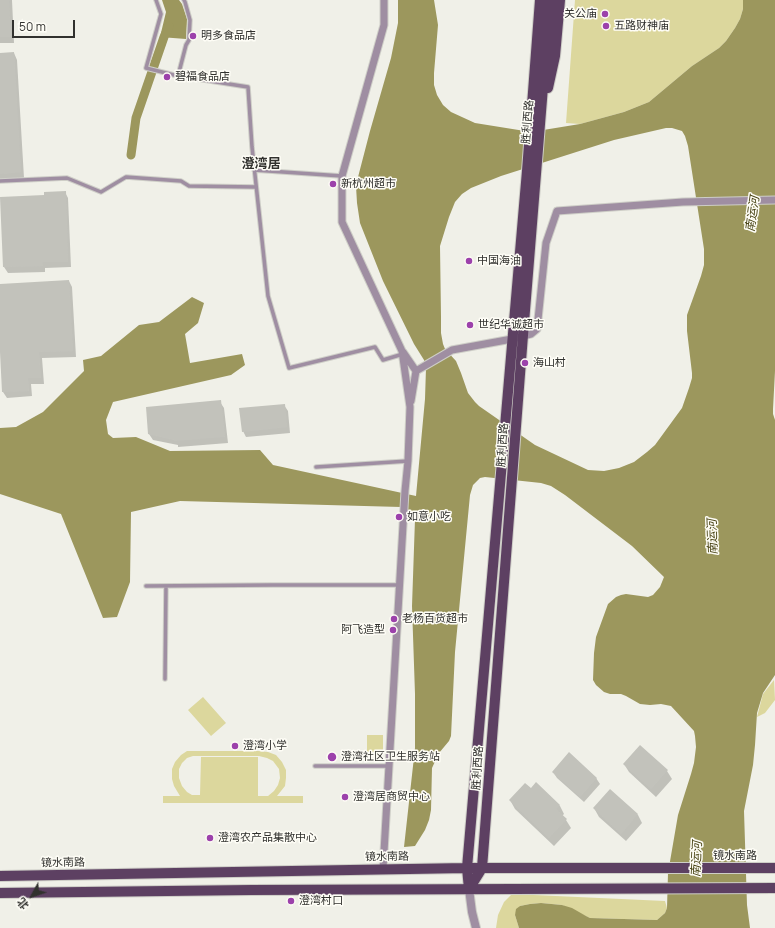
<!DOCTYPE html>
<meta charset="utf-8">
<style>
body{margin:0}
#map{position:relative;width:775px;height:928px;overflow:hidden;background:#f0f0e8;font-family:Manrope,"Noto Sans SC",sans-serif}
canvas{display:block}
.north{position:absolute;left:12px;top:876px;width:40px;height:40px;-webkit-text-stroke:3px #fefdf6;paint-order:stroke;rotate:230deg;font-size:11px;font-weight:700;line-height:16px;text-align:center;color:#31312e}
.north::after{content:'';display:block;margin:auto;width:14px;height:18px;background:#31312e;clip-path:polygon(50% 0,100% 100%,50% 72%,0 100%)}
.scale{position:absolute;left:12px;top:20px;width:63px;height:18px;box-sizing:border-box;border:2px solid #31312e;border-top:0;padding-left:5px;font-size:12px;line-height:14px;white-space:nowrap;color:#31312e;-webkit-text-stroke:3px #fefdf6;paint-order:stroke}
</style>
<div id="map">
<canvas width="775" height="928"></canvas>
<div class="north">北</div>
<div class="scale">50 m</div>
</div>
<script>
const context = document.querySelector('canvas').getContext('2d');
context.lineJoin = 'round';
function fillPath(path, color) {
  context.fillStyle = color;
  context.fill(path, 'evenodd');
}
function shape(rows) {
  const path = new Path2D();
  for (const r of rows) {
    path.moveTo(r[0], r[1]);
    for (let i = 2; i < r.length; i += 2) path.lineTo(r[i], r[i + 1]);
  }
  return path;
}
function stroke(path, color, width, dash) {
  context.strokeStyle = color;
  context.lineWidth = width;
  context.lineCap = dash ? 'butt' : 'round';
  context.setLineDash(dash || []);
  context.stroke(path);
}
function label(font, color, halo, rows, align = 'center') {
  context.font = font + ' Manrope,"Noto Sans SC",sans-serif';
  context.lineWidth = 3;
  context.setLineDash([]);
  context.textBaseline = 'middle';
  context.strokeStyle = halo;
  context.fillStyle = color;
  for (const [text, x, y, turn = 0] of rows) {
    context.save();
    context.translate(x, y);
    context.rotate((+turn || 0) * Math.PI / 180);
    context.textAlign = isNaN(turn) ? turn : align;
    if (halo) context.strokeText(text, 0, 0);
    context.fillText(text, 0, 0);
    context.restore();
  }
}
fillPath(shape([
 [575,0,743,0,743,9,740,19,735,28,726,41,719,48,692,66,649,102,624,112,580,124,566,123],
 [774,680,775,700,765,713,757,717,763,694],
 [203,697,226,723,211,736,188,710],
 [367,735,383,735,383,752,367,752],
 [187,751,258,751,268,752,276,755,282,762,286,770,286,778,285,786,277,796,303,796,303,803,163,803,163,796,180,796,174,786,172,779,172,769,175,762,181,755],
 [193,756,259,756,267,758,273,761,279,769,280,778,278,785,274,791,268,796,258,796,258,757,201,757,200,795,192,795,187,792,182,786,179,778,179,769,182,763,187,758],
 [512,894,665,901,667,908,665,913,657,920,590,918,562,905,541,903,530,904,520,906,515,915,519,928,496,928,498,915,504,902]
]), '#dcd79d');
fillPath(shape([
 [162,0,179,0,182,4,187,19,186,39,160,37,166,12],
 [398,0,434,0,438,25,434,73,434,85,437,95,443,105,451,112,475,123,531,132,580,124,624,112,649,102,692,66,719,48,726,41,735,28,740,19,743,9,743,0,775,0,775,371,773,409,773,414,775,420,775,675,763,693,757,713,755,745,753,765,744,811,747,905,750,928,519,928,515,915,516,909,520,906,530,904,541,903,562,905,572,908,586,916,590,918,657,920,665,913,667,908,668,873,678,815,691,774,694,763,696,747,695,736,694,731,671,706,661,704,650,705,640,704,626,696,621,694,610,694,604,692,596,685,593,680,594,653,596,637,608,604,616,597,621,595,626,594,648,597,653,595,660,587,664,577,632,546,565,495,551,486,541,483,485,477,480,478,473,485,470,495,455,652,451,736,449,741,439,753,432,768,431,810,429,820,425,830,415,846,404,847,415,748,415,694,412,606,415,519,401,507,180,501,131,512,130,582,117,617,103,618,61,514,0,494,0,428,16,427,43,412,84,371,83,360,101,356,139,325,159,322,192,297,204,303,198,323,185,334,190,363,242,354,245,365,231,375,113,402,106,420,108,434,113,438,136,437,170,451,260,450,273,465,416,496,425,399,426,368,424,360,414,344,383,281,360,223,357,203,356,186,357,181,370,131,391,58,398,23],
 [666,128,672,128,682,131,685,136,688,146,704,249,704,265,701,276,687,315,687,331,692,373,692,378,689,388,682,408,655,445,647,452,634,462,619,468,604,471,588,470,535,445,479,406,475,402,468,393,461,373,456,361,445,349,443,344,441,333,441,317,440,246,449,217,455,202,462,194,471,188,501,176,614,140]
]), '#9c975d');
fillPath(shape([
 [0,0,12,0,14,43,0,43],
 [14,53,17,60,24,178,0,180,0,54],
 [65,192,68,198,71,267,45,268,45,272,8,273,4,267,1,198,45,196],
 [69,281,72,287,76,357,42,358,44,384,31,384,32,396,7,398,3,392,0,333,0,285],
 [220,402,224,408,228,443,178,447,178,445,153,440,149,434],
 [284,405,288,411,290,433,246,437,243,431],
 [624,764,667,771,672,779,656,797,629,772],
 [553,772,596,778,600,784,584,802,557,778],
 [536,784,560,806,564,814,562,816,566,820,571,828,554,846,515,809,510,800,531,789],
 [610,791,638,815,642,823,626,841,599,817,594,808]
]), '#0003');
stroke(shape([
 [131,155,136,118,164,37,169,26]
]), '#9c975d', 9);
fillPath(shape([
 [0,0,9,0,11,37,0,37],
 [14,52,21,172,0,174,0,53],
 [66,191,68,262,42,262,43,266,3,267,0,197,44,195,44,192],
 [69,280,73,351,39,352,41,378,28,378,29,391,2,392,0,352,0,284],
 [221,400,225,437,174,441,174,440,148,434,146,407],
 [285,404,287,427,242,432,239,408],
 [640,745,668,770,651,789,623,764],
 [569,752,597,778,580,797,552,772],
 [536,782,560,805,556,809,567,819,549,838,509,800,525,783,531,788],
 [610,789,638,814,621,834,593,808]
]), '#c2c2bb');
const service = shape([
 [156,0,161,14,146,68,178,76],
 [184,0,185,2,190,20,189,40,186,45,178,76,248,87,252,147,268,296,289,368,375,347,383,360,403,354],
 [254,170,342,176],
 [0,181,67,178,101,192,126,177,181,181,189,186,256,187],
 [316,467,408,461],
 [146,586,272,585,399,585],
 [165,679,166,586],
 [315,766,389,766]
]);
const minor = shape([
 [403,352,416,371,411,401],
 [416,371,452,350,512,339,531,334,537,329,546,243,557,211,683,202,775,200],
 [383,869,405,491,408,461,410,407,402,351,342,222,342,176,384,25,384,0]
]);
const tertiary = shape([
 [469,889,472,912,476,928]
]);
const primary = shape([
 [548,88,555,56,560,0],
 [0,876,467,868,775,868],
 [469,889,482,868,523,335,550,0],
 [469,889,467,868,527,171,540,0],
 [0,893,251,890,775,888]
]);
stroke(service, '#cecec7', 5.5);
stroke(minor, '#cecec7', 9);
stroke(tertiary, '#cecec7', 10);
stroke(primary, '#cecec7', 12);
stroke(service, '#9f8ea2', 3.5);
stroke(minor, '#9f8ea2', 7);
stroke(tertiary, '#9f8ea2', 8);
stroke(primary, '#5d4062', 10);
for (const [x, y, r, color] of [
 [605,14,4,"#9c41ab"],
 [606,26,4,"#9c41ab"],
 [193,36,4,"#9c41ab"],
 [167,77,4,"#9c41ab"],
 [333,184,4,"#9c41ab"],
 [469,261,4,"#9c41ab"],
 [470,325,4,"#9c41ab"],
 [525,363,4,"#9c41ab"],
 [399,517,4,"#9c41ab"],
 [394,619,4,"#9c41ab"],
 [393,630,4,"#9c41ab"],
 [235,746,4,"#9c41ab"],
 [332,757,5,"#9c41ab"],
 [345,797,4,"#9c41ab"],
 [210,838,4,"#9c41ab"],
 [291,901,4,"#9c41ab"]
]) {
  const dot = new Path2D();
  dot.arc(x, y, r, 0, 2 * Math.PI);
  context.fillStyle = color;
  context.fill(dot);
  stroke(dot, '#fefdf6', 1.5);
}
label('11px', '#31312e', '#fefdf6', [
 ["关公庙",597,14,"right"],
 ["五路财神庙",614,26],
 ["明多食品店",201,36],
 ["碧福食品店",175,77],
 ["新杭州超市",341,184],
 ["中国海油",477,261],
 ["世纪华诚超市",478,325],
 ["海山村",533,363],
 ["如意小吃",407,517],
 ["老杨百货超市",402,619],
 ["阿飞造型",385,630,"right"],
 ["澄湾小学",243,746],
 ["澄湾社区卫生服务站",341,757],
 ["澄湾居商贸中心",353,797],
 ["澄湾农产品集散中心",218,838],
 ["澄湾村口",299,901]
], 'left');
label('11px', '#31312e', '#fefdf6', [
 ["胜利西路",528,122,-85],
 ["胜利西路",503,445,-86],
 ["胜利西路",478,768,-86],
 ["镜水南路",735,856],
 ["镜水南路",387,857,-1],
 ["镜水南路",63,863,-1]
]);
label('italic 12px', '#464112', '#fefdf6', [
 ["南运河",753,214,-82],
 ["南运河",713,537,-92],
 ["南运河",697,859,-87]
]);
label('bold 13px', '#31312e', '#fefdf6', [
 ["澄湾居",261,164]
]);
</script>
